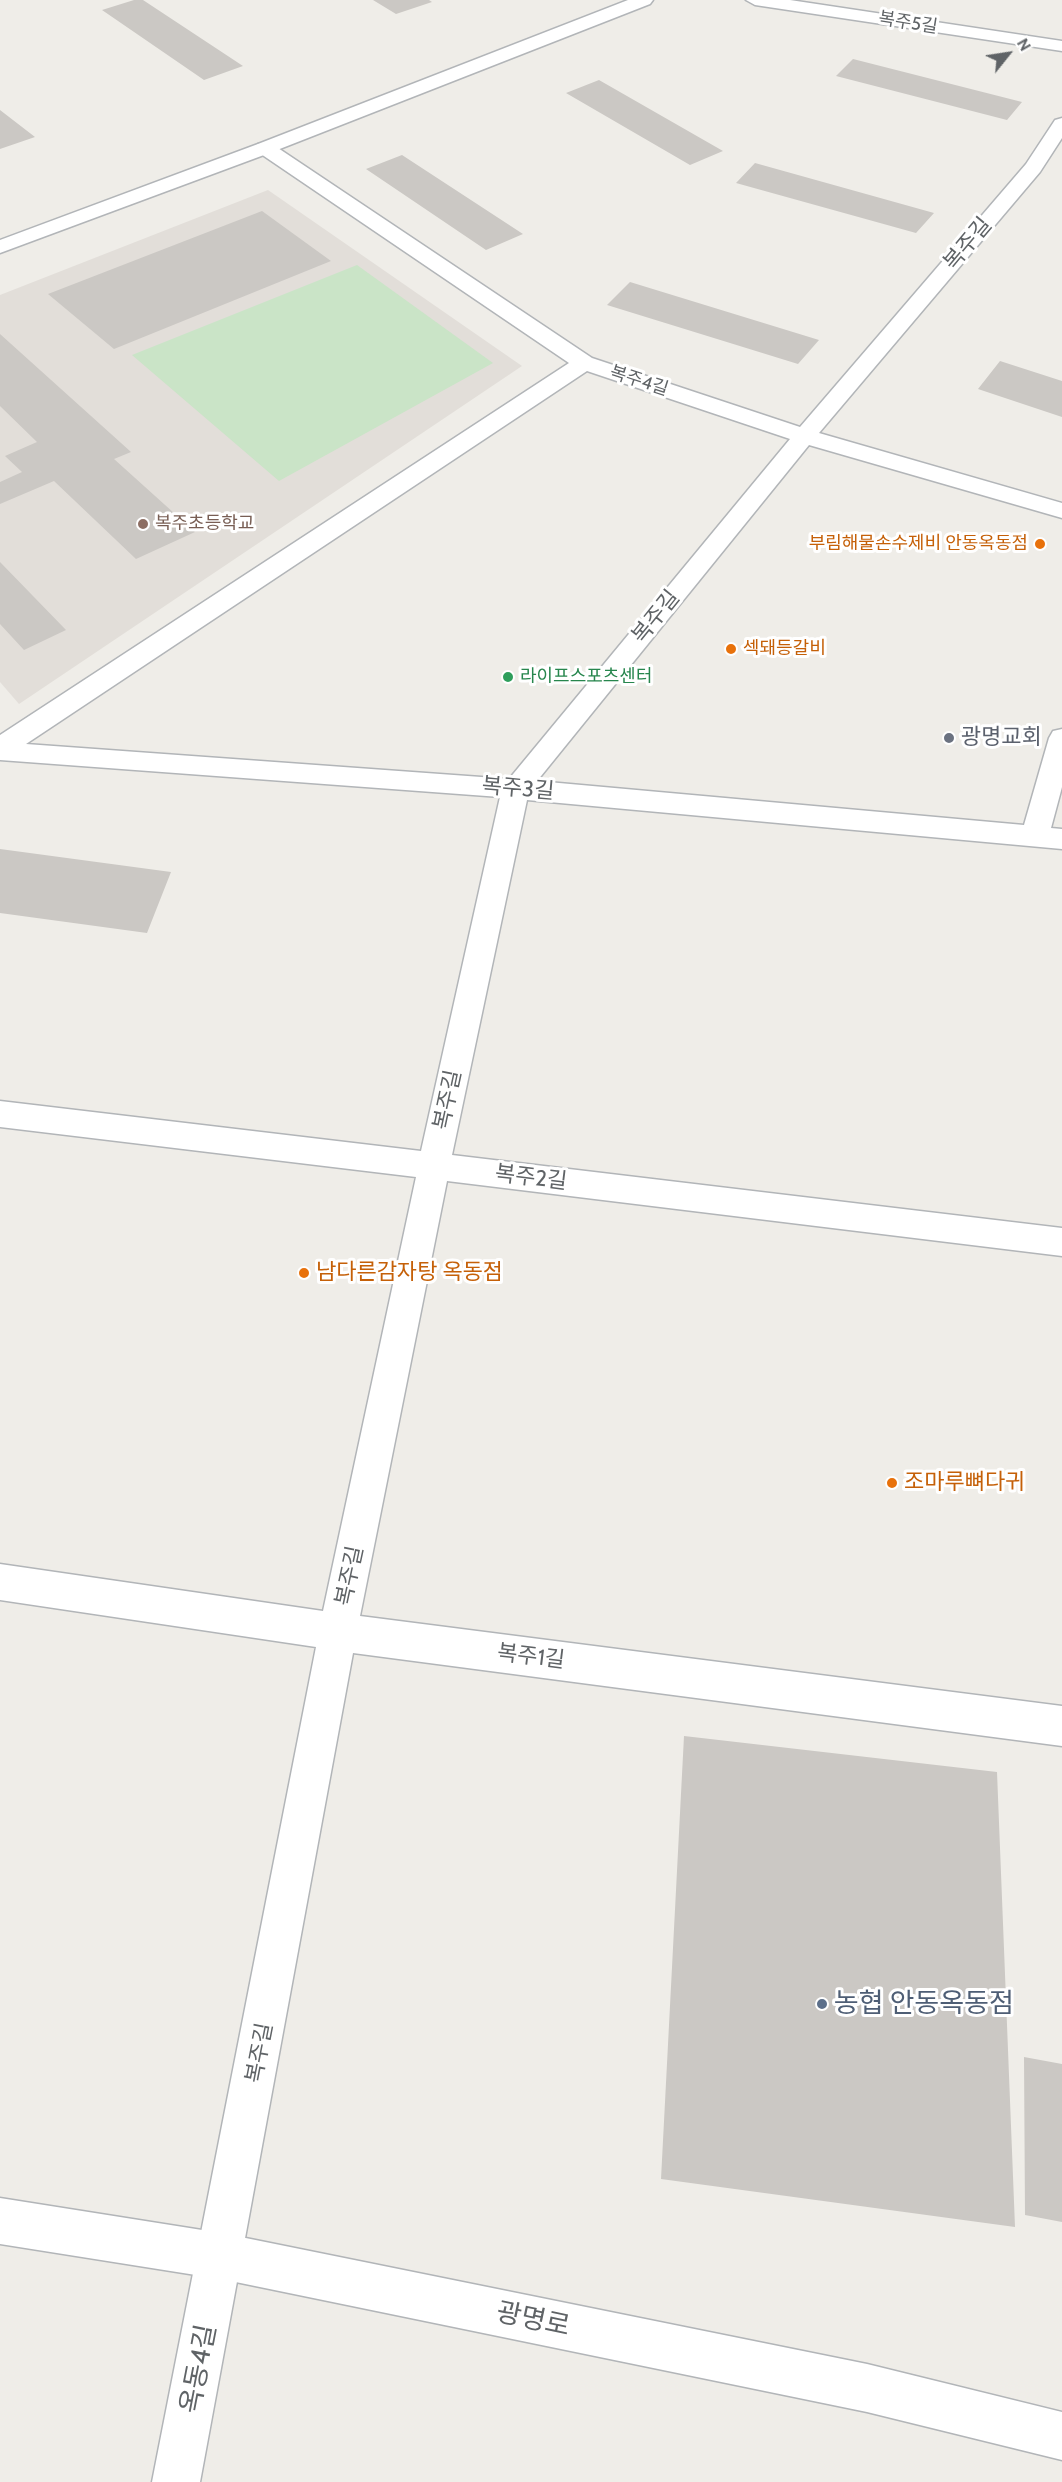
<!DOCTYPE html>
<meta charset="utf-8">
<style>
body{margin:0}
#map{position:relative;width:1062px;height:2482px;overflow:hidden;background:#efede8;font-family:Cabin,sans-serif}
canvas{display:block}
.north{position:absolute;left:978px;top:24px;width:60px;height:60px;-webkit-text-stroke:4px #fff;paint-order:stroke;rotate:60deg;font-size:16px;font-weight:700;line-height:24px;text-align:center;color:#5f6366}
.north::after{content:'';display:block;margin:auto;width:21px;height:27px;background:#5f6366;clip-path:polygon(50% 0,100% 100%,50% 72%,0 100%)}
</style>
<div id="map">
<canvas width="1062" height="2482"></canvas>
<div class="north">N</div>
</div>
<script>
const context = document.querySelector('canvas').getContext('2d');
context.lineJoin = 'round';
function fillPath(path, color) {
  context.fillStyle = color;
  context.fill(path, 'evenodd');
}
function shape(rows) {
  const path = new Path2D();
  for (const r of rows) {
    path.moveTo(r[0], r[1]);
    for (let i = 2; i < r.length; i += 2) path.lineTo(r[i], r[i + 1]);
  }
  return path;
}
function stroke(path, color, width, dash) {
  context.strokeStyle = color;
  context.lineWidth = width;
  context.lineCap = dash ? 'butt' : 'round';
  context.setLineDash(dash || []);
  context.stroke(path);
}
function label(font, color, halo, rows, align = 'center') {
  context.font = font + ' Cabin,"Noto Sans KR",sans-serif';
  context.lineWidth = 6;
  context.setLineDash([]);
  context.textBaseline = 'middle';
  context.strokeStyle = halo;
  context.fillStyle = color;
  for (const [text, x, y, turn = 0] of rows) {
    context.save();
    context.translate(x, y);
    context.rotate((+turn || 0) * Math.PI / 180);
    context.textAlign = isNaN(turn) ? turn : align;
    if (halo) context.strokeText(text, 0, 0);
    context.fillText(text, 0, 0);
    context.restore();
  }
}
fillPath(shape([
 [268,190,522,366,19,704,0,682,0,295]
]), '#e2ded9');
fillPath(shape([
 [357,265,493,363,279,481,132,355]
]), '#cae4c7');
fillPath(shape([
 [134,0,143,0,243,66,204,80,102,10],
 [373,0,429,0,432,2,396,14],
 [853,59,1022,102,1007,120,836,76],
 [599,80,723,151,690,165,566,93],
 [0,110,35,137,0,149],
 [402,155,523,234,486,250,366,169],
 [755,163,934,213,916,233,736,183],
 [262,211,331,261,114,349,48,294],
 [630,282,819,340,798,364,607,305],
 [0,334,131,452,114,459,195,532,136,559,54,481,0,504,0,482,22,472,5,456,37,442,0,406],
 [1000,361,1062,381,1062,417,978,389],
 [0,562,66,630,24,650,0,624],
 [0,849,171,872,147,933,0,913],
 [684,1736,997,1772,1015,2227,661,2179],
 [1024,2057,1062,2064,1062,2222,1025,2215]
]), '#cbc8c4');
const street = shape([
 [746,0,790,0,1062,41,1062,51,755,5,746,0],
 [1062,118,1062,138,1040,172,819,433,1062,503,1062,518,809,445,537,781,1024,825,1049,738,1053,731,1062,729,1062,787,1051,828,1062,829,1062,849,527,800,452,1155,1062,1228,1062,1256,447,1181,360,1616,1062,1706,1062,1746,353,1653,200,2482,152,2482,316,1647,0,1600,0,1564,323,1611,416,1177,0,1127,0,1101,421,1151,500,797,0,760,0,735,569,363,258,152,255,148,258,144,272,144,592,358,800,427,1026,164,1055,120,1062,118],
 [587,371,790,439,509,779,26,744,587,371]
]);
const secondary = shape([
 [628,0,653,0,650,4,272,152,0,253,0,240,258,144,628,0],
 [0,2198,221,2233,867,2364,1062,2412,1062,2460,867,2412,221,2279,0,2244,0,2198]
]);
stroke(street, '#b2b5b8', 3);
stroke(secondary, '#b2b5b8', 3);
fillPath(street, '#fff');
fillPath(secondary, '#fff');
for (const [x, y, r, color] of [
 [143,524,6,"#8d6e63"],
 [1040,544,6,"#e8710a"],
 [731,649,6,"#e8710a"],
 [508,677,6,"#2e9e5b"],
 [949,738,6,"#6b7280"],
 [304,1273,6,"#e8710a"],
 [892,1483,6,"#e8710a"],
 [822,2004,6,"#5c6f8a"]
]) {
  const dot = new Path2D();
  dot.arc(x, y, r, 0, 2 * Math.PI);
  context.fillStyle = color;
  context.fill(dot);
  stroke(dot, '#fff', 2);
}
label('18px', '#5f6366', '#fff', [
 ["복주5길",908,23,9],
 ["복주4길",639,381,18]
]);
label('18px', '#785e54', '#fff', [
 ["복주초등학교",155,524]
], 'left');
label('18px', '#c56008', '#fff', [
 ["부림해물손수제비 안동옥동점",1028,544],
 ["섹돼등갈비",743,649,"left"]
], 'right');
label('18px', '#27864d', '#fff', [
 ["라이프스포츠센터",520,677]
], 'left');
label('22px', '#5f6366', '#fff', [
 ["복주길",968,244,-50],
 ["복주길",656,617,-51],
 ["복주3길",518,789,5],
 ["복주길",448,1100,-78],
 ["복주2길",531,1178,7],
 ["복주길",350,1576,-78],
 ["복주1길",531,1657,7],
 ["복주길",260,2053,-79]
]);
label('22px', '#5b616d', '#fff', [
 ["광명교회",961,738]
], 'left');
label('22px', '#c56008', '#fff', [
 ["남다른감자탕 옥동점",316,1273],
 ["조마루뼈다귀",904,1483]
], 'left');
label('27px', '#4e5e75', '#fff', [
 ["농협 안동옥동점",834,2004]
], 'left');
label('27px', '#5f6366', '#fff', [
 ["광명로",533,2320,12],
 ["옥동4길",199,2369,-79]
]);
</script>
